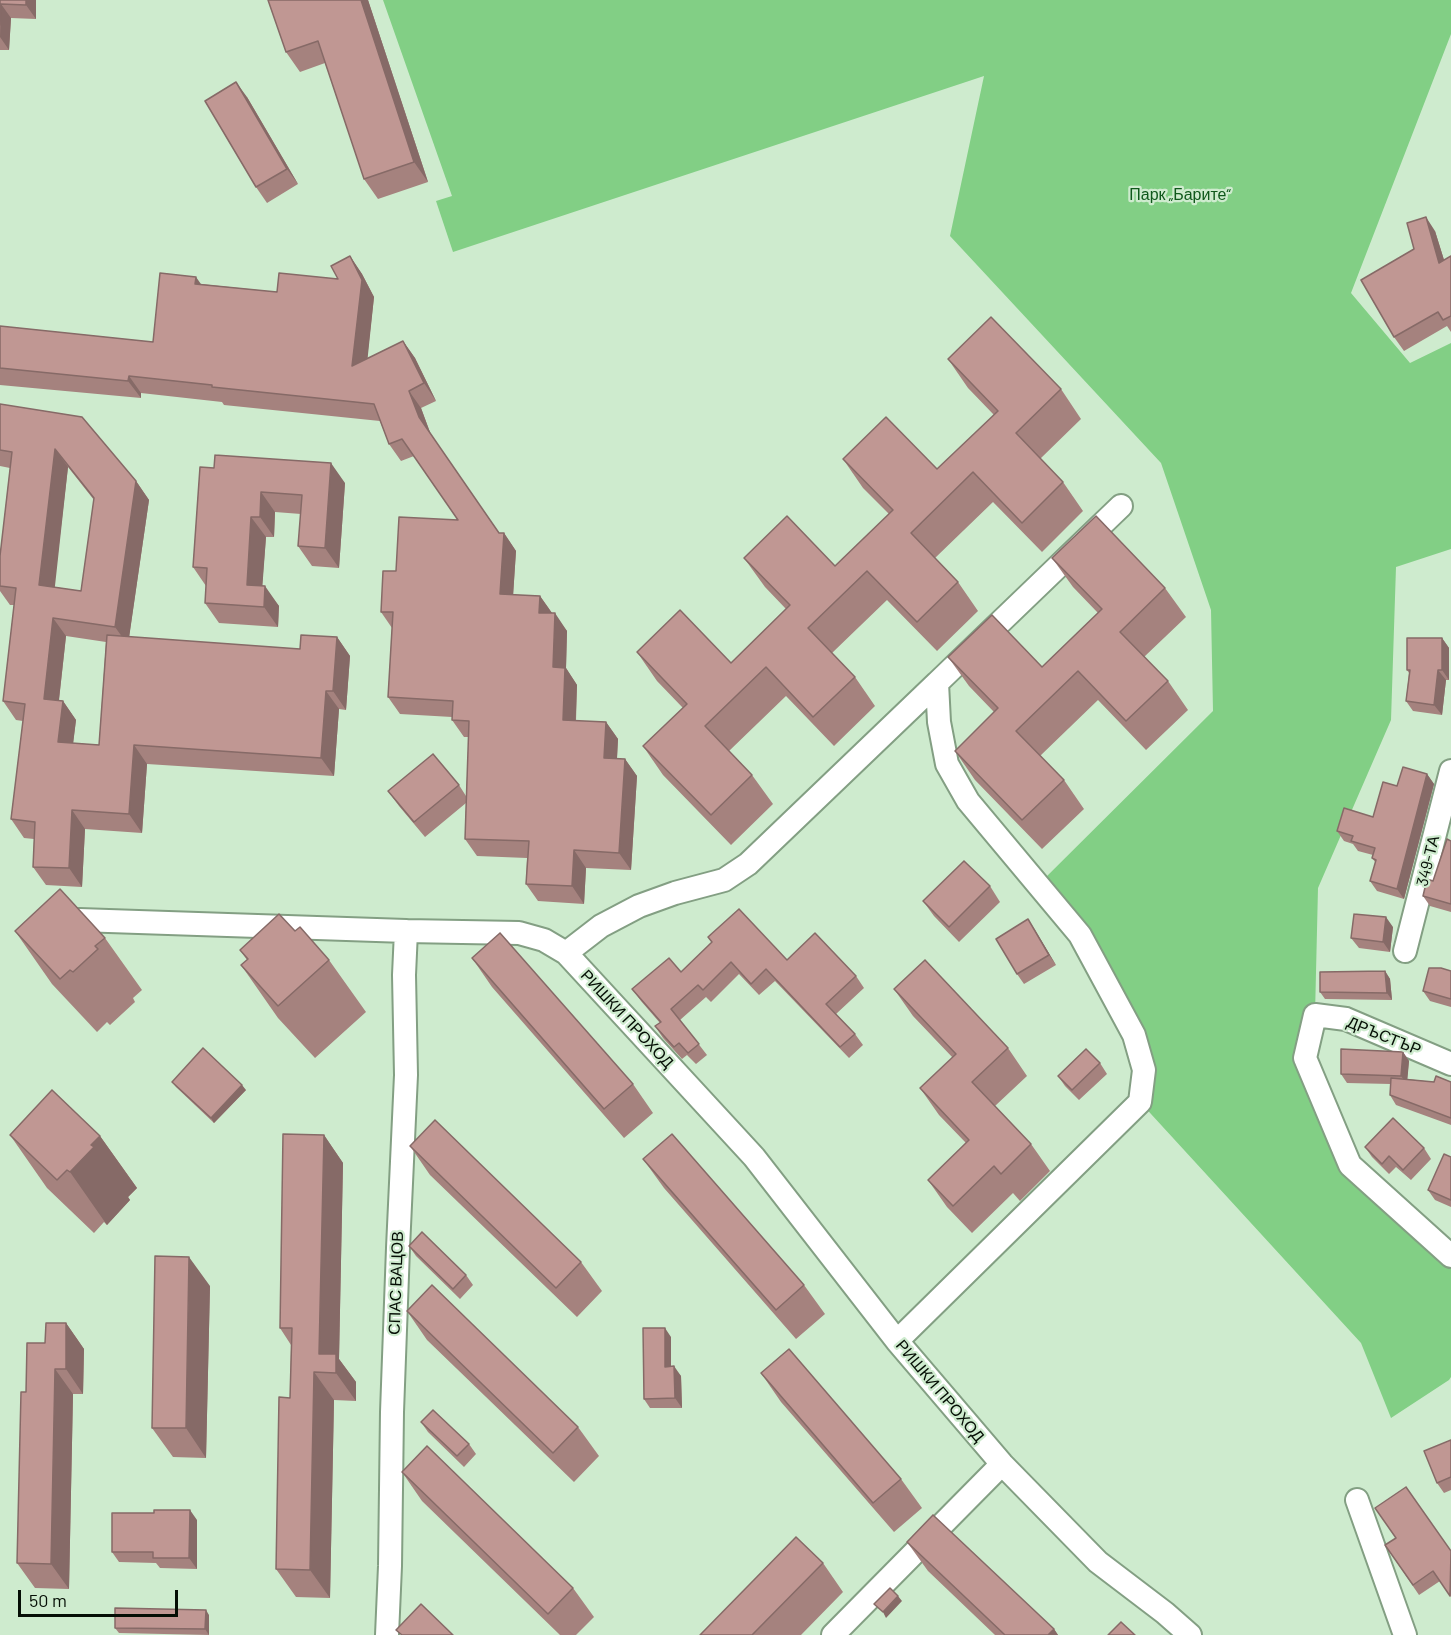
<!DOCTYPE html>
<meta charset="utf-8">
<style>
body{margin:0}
#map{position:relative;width:1451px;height:1635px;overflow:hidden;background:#ceebce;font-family:Barlow,sans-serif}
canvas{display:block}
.scale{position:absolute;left:18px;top:1590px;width:160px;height:27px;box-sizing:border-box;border:3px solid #050e05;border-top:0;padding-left:8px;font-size:18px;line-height:21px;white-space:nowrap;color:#050e05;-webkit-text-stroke:4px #ceebce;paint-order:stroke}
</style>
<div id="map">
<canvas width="1451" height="1635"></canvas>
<div class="scale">50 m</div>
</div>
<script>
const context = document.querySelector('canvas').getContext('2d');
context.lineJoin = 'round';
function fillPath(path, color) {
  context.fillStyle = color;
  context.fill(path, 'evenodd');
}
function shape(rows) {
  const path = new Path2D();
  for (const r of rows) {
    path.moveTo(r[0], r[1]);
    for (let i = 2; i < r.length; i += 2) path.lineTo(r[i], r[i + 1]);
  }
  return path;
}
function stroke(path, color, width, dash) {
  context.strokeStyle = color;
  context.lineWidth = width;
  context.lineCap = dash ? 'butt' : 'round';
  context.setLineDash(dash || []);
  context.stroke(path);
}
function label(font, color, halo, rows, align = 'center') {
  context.font = font + ' Barlow,sans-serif';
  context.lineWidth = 4.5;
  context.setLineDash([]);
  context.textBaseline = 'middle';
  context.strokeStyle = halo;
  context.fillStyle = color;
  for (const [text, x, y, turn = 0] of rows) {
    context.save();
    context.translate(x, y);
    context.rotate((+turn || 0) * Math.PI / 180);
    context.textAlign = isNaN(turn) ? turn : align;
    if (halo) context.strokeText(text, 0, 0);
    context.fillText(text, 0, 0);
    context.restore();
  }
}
fillPath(shape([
 [383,0,1451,0,1451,34,1351,293,1410,363,1451,343,1451,549,1396,567,1391,720,1318,888,1315,1015,1305,1058,1350,1165,1451,1256,1451,1377,1449,1380,1391,1418,1361,1343,1140,1102,1144,1070,1039,884,1213,711,1211,610,1161,463,950,236,984,76,453,252,436,201,452,196]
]), '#82cf85');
const minor = shape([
 [79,920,406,931,519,933,544,940,566,953,754,1157,897,1341,1002,1464,1098,1562,1165,1613,1190,1635],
 [1405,951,1451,771],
 [566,953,601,926,639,906,675,893,724,880,748,864,937,683],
 [1451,1064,1346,1019,1315,1015,1305,1058,1350,1165,1451,1256],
 [897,1341,1140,1102,1144,1070,1134,1035,1080,935,968,801,947,764,939,722,937,683,1121,506],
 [1357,1500,1405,1635],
 [387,1635,390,1566,392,1412,398,1248,406,1075,404,975,406,931],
 [833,1635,1002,1464]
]);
stroke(minor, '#839f83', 26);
stroke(minor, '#fff', 22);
fillPath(shape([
 [0,0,36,0,36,19,11,18,9,50,0,50],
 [268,0,368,0,428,182,378,199,364,179,325,63,300,72,286,52],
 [247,97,298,184,267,203,256,187],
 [1435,231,1444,260,1451,256,1451,332,1447,326,1404,351,1394,337,1414,249],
 [350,256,362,274,374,297,367,359,403,341,415,358,436,401,421,408,431,435,499,533,504,533,516,551,513,595,540,596,552,613,567,631,566,668,577,685,576,721,606,722,618,739,617,759,625,759,637,776,631,870,586,868,584,904,538,901,526,884,527,858,477,856,465,839,466,803,425,837,399,806,388,791,459,785,466,796,469,737,464,737,452,720,452,717,400,714,388,697,392,628,381,612,396,571,458,520,414,456,401,461,389,444,380,421,224,405,222,402,141,393,141,398,0,385,0,326,153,342,201,284,277,292,338,279],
 [948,359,1061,389,1081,419,1040,459,1063,482,1083,511,1042,552,993,502,935,558,958,582,978,611,937,651,887,600,832,653,855,677,875,706,834,746,786,696,729,751,752,775,773,804,731,845,663,775,643,746,683,708,657,681,637,652,731,663,786,609,765,587,744,558,835,566,889,514,863,488,843,459,937,469,994,415,968,388],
 [0,404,136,481,149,500,129,637,300,649,337,637,350,656,346,710,339,709,334,776,147,764,142,833,85,829,82,887,46,885,33,867,34,839,24,838,11,819,23,721,16,720,3,701,14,605,10,605,0,591,0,556,10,468,0,466],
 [68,467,94,500,81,591,54,587],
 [66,636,106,642,99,745,73,743,76,720,63,701,59,700],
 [200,467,345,483,339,568,312,566,298,546,301,514,275,512,274,537,266,537,262,586,279,606,278,627,219,623,205,603,206,586,193,567],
 [1052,558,1165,588,1186,617,1144,657,1168,681,1188,710,1146,750,1098,700,1040,756,1064,780,1084,809,1042,849,975,780,955,751,994,712,969,686,948,657,1042,667,1098,613,1073,587],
 [1442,638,1449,648,1449,680,1446,680,1442,715,1413,711,1406,701,1409,673,1407,670],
 [1427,774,1434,784,1404,899,1377,891,1370,881,1376,863,1372,858,1373,855,1358,851,1353,844,1344,841,1337,831,1373,817,1397,786],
 [1451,841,1451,912,1430,906,1423,896,1433,881],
 [990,886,1000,902,959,942,934,916,923,901],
 [1028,919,1056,965,1024,984,1017,974],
 [1393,927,1390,952,1359,948,1351,938],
 [15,931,105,938,142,990,133,998,135,1002,110,1025,107,1022,97,1032,52,984],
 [708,937,787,960,856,976,864,988,836,1014,855,1034,863,1045,849,1058,775,981,759,995,739,974,711,1002,706,997,680,1020,707,1055,696,1064,687,1055,682,1059,663,1038,655,1026,660,1023,641,1001,632,989,681,972,712,943],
 [240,950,329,960,366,1012,315,1058,278,1018,241,965,247,960],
 [472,958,633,1084,653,1113,624,1138,492,987],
 [1385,971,1390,979,1392,1000,1325,999,1320,992],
 [1451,971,1451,1007,1430,1001,1423,991],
 [894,989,1008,1048,1027,1076,995,1106,1031,1144,1050,1171,1020,1201,1013,1193,972,1233,947,1207,928,1180,966,1143,939,1115,920,1088,953,1058,913,1016],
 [1403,1052,1409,1061,1407,1079,1434,1082,1451,1082,1451,1125,1396,1105,1390,1095,1391,1084,1347,1083,1341,1074],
 [1100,1063,1107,1074,1079,1100,1065,1086,1058,1076],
 [172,1082,246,1090,214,1123,176,1087],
 [10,1135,100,1136,137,1188,128,1197,130,1200,107,1225,104,1222,94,1233,47,1188],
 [324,1135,343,1163,339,1359,356,1382,356,1401,334,1400,330,1598,296,1597,276,1569,290,1398,291,1345,280,1328],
 [410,1146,581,1262,602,1291,577,1317,430,1175],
 [1365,1147,1424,1148,1431,1159,1411,1180,1396,1167,1389,1174,1372,1157],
 [1451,1157,1451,1207,1435,1200,1428,1190],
 [643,1159,804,1285,825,1314,796,1339,664,1188],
 [409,1246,466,1275,473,1285,460,1299,416,1256],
 [210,1286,206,1458,173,1457,152,1428],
 [407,1311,578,1427,599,1456,574,1482,427,1340],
 [66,1323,84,1349,83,1394,73,1394,69,1589,35,1588,17,1563,45,1343],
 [671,1337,671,1367,681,1376,682,1408,650,1408,644,1399],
 [761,1373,901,1479,922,1508,894,1532,781,1402],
 [421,1422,469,1444,476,1454,464,1467,428,1432],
 [1451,1440,1451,1490,1444,1493,1437,1483],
 [402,1472,573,1588,594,1617,576,1635,560,1635,422,1501],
 [197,1520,197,1569,160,1568,156,1563,119,1562,112,1552],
 [907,1542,1054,1629,1058,1635,995,1635,928,1571],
 [1385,1545,1451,1551,1451,1597,1440,1581,1419,1595],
 [823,1563,843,1592,801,1635,700,1635],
 [209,1615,209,1635,119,1633,115,1628]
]), '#a5827e');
fillPath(shape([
 [26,0,36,0,36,19,26,5],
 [361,0,368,0,428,182,414,162],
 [1,4,11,18,9,50,0,37],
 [236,82,247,97,298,184,287,169],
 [1426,217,1435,231,1449,276,1439,263],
 [350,256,362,274,374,297,365,383,352,366],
 [196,277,208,294,195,284],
 [403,341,415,358,436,401,424,383],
 [129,376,141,393,141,398,128,381],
 [409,391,421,408,431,435,503,540,504,533,516,551,512,612,500,594,419,417],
 [55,449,68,467,53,604,39,585],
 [331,463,345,483,339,568,325,548],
 [136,481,149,500,128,645,115,627],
 [261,492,275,512,274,537,260,517],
 [251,517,266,537,261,605,247,585],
 [265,586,279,606,278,627,264,607],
 [540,596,552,613,539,613],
 [555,613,567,631,566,668,577,685,575,738,563,720,553,667],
 [53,618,66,636,57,717,44,699],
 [337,637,350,656,346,710,333,691],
 [1442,638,1449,648,1449,680,1442,670],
 [1438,670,1446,680,1442,715,1434,705],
 [326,691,339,709,334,776,321,758],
 [63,701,76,720,71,761,58,742],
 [606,722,618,739,616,775,604,758],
 [134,745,147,764,142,833,129,814],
 [625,759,637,776,631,870,619,853],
 [1427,774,1434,784,1404,899,1397,889],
 [72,810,85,829,82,887,69,868],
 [574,850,586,868,584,904,572,886],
 [1386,917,1393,927,1390,952,1383,942],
 [1028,919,1035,930,1056,965,1049,955],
 [1385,971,1390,979,1392,1000,1387,993],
 [1403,1052,1409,1061,1407,1084,1401,1076],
 [242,1085,246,1090,214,1123,211,1118],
 [324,1135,343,1163,339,1359,356,1382,356,1401,336,1373,319,1354],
 [100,1136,137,1188,128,1197,130,1200,107,1225,70,1172,91,1145],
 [189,1257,210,1286,206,1458,186,1428],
 [66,1323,84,1349,83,1394,66,1369],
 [665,1328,671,1337,671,1376,665,1367],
 [674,1366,681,1376,682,1408,675,1398],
 [55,1369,73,1394,69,1589,51,1564],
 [314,1372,334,1400,330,1598,310,1570],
 [190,1510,197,1520,197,1569,189,1558],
 [898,1596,902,1601,886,1618,883,1612],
 [206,1610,209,1615,209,1635,205,1629],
 [1054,1629,1058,1635,1048,1635]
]), '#866a67');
const building = shape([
 [0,0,26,0,26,5,1,4,0,25,0,0],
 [268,0,361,0,414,162,364,179,318,41,286,52,268,0],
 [236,82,287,169,256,187,205,101,236,82],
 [1426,217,1439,263,1451,256,1451,316,1443,320,1438,312,1394,337,1361,280,1414,249,1407,223,1426,217],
 [350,256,362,280,352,366,403,341,424,383,409,391,419,417,499,533,504,533,500,594,540,596,539,613,555,613,553,667,565,668,563,720,606,722,604,758,625,759,619,853,574,850,572,886,526,884,529,841,465,839,469,721,452,720,453,701,388,697,393,612,381,612,383,571,396,571,399,517,458,520,402,439,389,444,374,404,212,387,212,385,129,376,128,381,0,368,0,326,153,342,160,273,196,277,195,284,277,292,279,273,338,279,331,266,350,256],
 [991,317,1061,389,1016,433,1063,482,1022,523,973,472,911,533,958,582,917,622,867,571,808,628,855,677,813,717,766,667,705,726,752,775,711,815,643,746,687,704,637,652,680,610,731,663,790,605,744,558,787,516,835,566,893,510,843,459,886,417,937,469,998,411,948,359,991,317],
 [0,404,82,417,136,481,115,627,53,618,44,699,63,701,58,742,99,745,107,635,300,649,301,635,337,637,333,691,326,691,321,758,134,745,129,814,72,810,69,868,33,867,35,822,11,819,25,704,3,701,16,588,0,586,0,556,12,452,0,450,0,404],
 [55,449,94,498,81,591,39,585,55,449],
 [215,455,331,463,325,548,298,546,302,495,261,492,260,517,251,517,247,585,265,586,264,607,205,603,207,568,193,567,200,467,214,468,215,455],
 [1096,516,1165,588,1120,632,1168,681,1126,721,1078,671,1016,731,1064,780,1022,820,955,751,998,708,948,657,992,615,1042,667,1102,609,1052,558,1096,516],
 [1407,638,1442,638,1442,670,1438,670,1434,705,1406,701,1410,670,1407,670,1407,638],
 [433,754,459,785,414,822,388,791,433,754],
 [1403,767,1427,774,1397,889,1370,881,1376,860,1372,858,1375,848,1351,841,1353,836,1337,831,1344,808,1373,817,1383,782,1397,786,1403,767],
 [1447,839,1451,841,1451,904,1423,896,1427,879,1433,881,1447,839],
 [964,861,990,886,949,927,923,901,964,861],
 [60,889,105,938,95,946,98,949,73,972,70,970,60,979,15,931,60,889],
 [739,909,787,960,815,933,856,976,826,1004,855,1034,840,1047,766,969,751,984,731,962,703,990,698,985,671,1009,699,1044,688,1053,679,1043,674,1047,655,1026,661,1022,632,989,669,958,681,972,712,942,708,937,739,909],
 [279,914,295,931,300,927,329,960,278,1006,241,965,248,959,240,950,279,914],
 [1354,914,1386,917,1383,942,1351,938,1354,914],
 [1028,919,1049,955,1017,974,996,939,1028,919],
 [500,933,633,1084,604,1109,472,958,500,933],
 [925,960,1008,1048,972,1082,1031,1144,1001,1174,994,1166,953,1206,928,1180,969,1140,920,1088,956,1054,894,989,925,960],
 [1429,968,1441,968,1451,971,1451,999,1423,991,1429,968],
 [1385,971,1387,993,1320,992,1320,972,1385,971],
 [203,1048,242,1085,211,1118,172,1082,203,1048],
 [1086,1049,1100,1063,1072,1090,1058,1076,1086,1049],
 [1341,1049,1403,1052,1401,1076,1341,1074,1341,1049],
 [1436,1076,1451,1082,1451,1118,1390,1095,1391,1078,1434,1082,1436,1076],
 [52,1090,100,1136,91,1145,94,1147,70,1172,67,1170,57,1180,10,1135,52,1090],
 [1393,1118,1424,1148,1403,1170,1389,1156,1382,1164,1365,1147,1393,1118],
 [435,1120,581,1262,556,1288,410,1146,435,1120],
 [283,1134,324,1135,319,1354,336,1354,336,1373,314,1372,310,1570,276,1569,279,1397,290,1398,292,1328,280,1328,283,1134],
 [672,1134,804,1285,776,1310,643,1159,672,1134],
 [1444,1154,1451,1157,1451,1200,1428,1190,1444,1154],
 [422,1232,466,1275,453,1289,409,1246,422,1232],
 [155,1256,189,1257,186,1428,152,1428,155,1256],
 [432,1285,578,1427,553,1453,407,1311,432,1285],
 [46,1323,66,1323,66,1369,55,1369,51,1564,17,1563,21,1392,26,1392,27,1343,45,1343,46,1323],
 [643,1328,665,1328,665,1367,674,1366,675,1398,644,1399,643,1328],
 [789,1349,901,1479,873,1503,761,1373,789,1349],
 [433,1410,469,1444,457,1456,421,1422,433,1410],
 [1451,1440,1451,1477,1437,1483,1424,1451,1451,1440],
 [427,1446,573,1588,548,1614,402,1472,427,1446],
 [1406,1487,1451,1551,1450,1596,1433,1571,1413,1585,1385,1545,1396,1538,1375,1508,1406,1487],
 [154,1510,190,1510,189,1558,153,1558,153,1552,112,1552,112,1513,154,1513,154,1510],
 [933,1515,1054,1629,1048,1635,1005,1635,907,1542,933,1515],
 [796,1537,823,1563,752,1635,700,1635,796,1537],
 [890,1588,898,1596,883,1612,874,1604,890,1588],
 [421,1604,453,1635,402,1635,396,1630,421,1604],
 [115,1608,206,1610,205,1629,115,1628,115,1608],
 [1121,1622,1135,1635,1108,1635,1121,1622]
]);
fillPath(building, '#c09793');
stroke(building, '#866a67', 1.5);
label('16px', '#0f581b', '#ceebce', [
 ["Парк „Барите“",1180,195]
]);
label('16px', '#050e05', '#ceebce', [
 ["349-ТА",1428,861,-76],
 ["РИШКИ ПРОХОД",627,1019,47],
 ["ДРЪСТЪР",1384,1036,22],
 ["СПАС ВАЦОВ",396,1283,-88],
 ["РИШКИ ПРОХОД",940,1391,50]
]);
</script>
